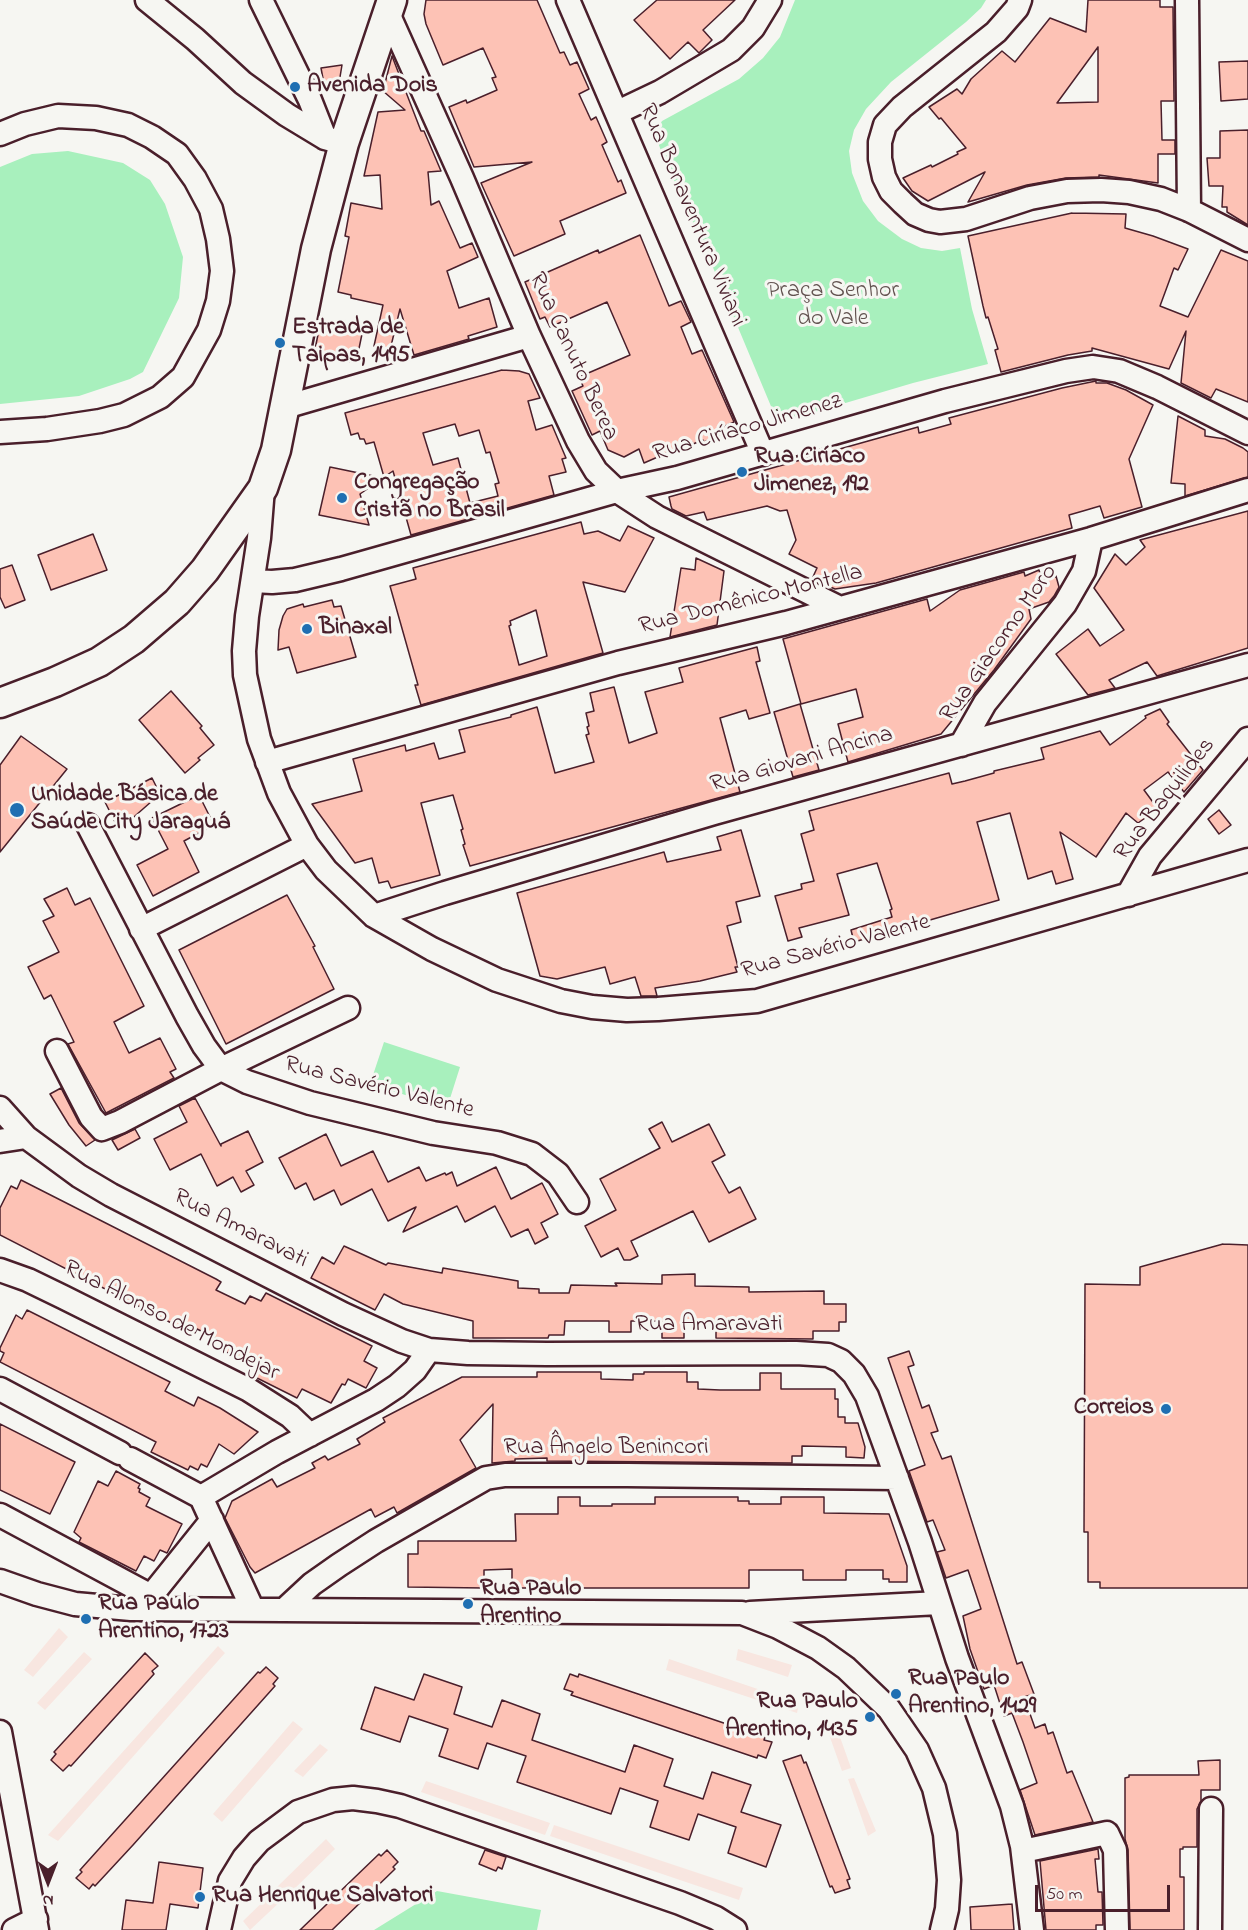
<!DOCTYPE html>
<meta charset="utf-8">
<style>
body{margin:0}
#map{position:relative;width:1248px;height:1930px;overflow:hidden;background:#f6f6f2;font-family:"Indie Flower",sans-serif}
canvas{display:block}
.north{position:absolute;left:18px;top:1852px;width:60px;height:60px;-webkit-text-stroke:4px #f6f6f2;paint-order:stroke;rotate:180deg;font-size:16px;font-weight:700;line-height:24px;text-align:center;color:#4a1f2b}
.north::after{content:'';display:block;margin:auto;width:21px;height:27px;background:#4a1f2b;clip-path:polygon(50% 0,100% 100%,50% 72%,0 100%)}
.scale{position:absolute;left:1035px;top:1885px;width:135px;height:27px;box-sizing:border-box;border:3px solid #4a1f2b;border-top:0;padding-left:8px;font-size:18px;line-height:21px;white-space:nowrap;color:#4a1f2b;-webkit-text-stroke:4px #f6f6f2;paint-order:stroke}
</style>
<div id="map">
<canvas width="1248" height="1930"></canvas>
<div class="north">N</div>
<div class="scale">50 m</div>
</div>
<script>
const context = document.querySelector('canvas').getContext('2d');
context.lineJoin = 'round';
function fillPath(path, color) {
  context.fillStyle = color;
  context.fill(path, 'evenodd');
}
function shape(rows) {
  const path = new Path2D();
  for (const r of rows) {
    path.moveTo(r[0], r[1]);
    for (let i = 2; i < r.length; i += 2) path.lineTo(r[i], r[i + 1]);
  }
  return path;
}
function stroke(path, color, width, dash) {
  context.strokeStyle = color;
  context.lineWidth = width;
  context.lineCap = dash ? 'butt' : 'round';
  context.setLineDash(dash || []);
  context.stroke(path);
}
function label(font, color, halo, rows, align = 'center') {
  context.font = font + ' "Indie Flower",sans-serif';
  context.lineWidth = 6;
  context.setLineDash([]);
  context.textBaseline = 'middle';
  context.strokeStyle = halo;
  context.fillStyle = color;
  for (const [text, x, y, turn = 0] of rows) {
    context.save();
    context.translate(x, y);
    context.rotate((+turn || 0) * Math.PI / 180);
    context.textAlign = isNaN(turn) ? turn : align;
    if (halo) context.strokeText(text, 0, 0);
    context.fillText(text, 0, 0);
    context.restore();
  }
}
fillPath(shape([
 [59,1628,68,1637,33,1677,24,1670],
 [218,1646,225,1653,58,1841,48,1835],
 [738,1649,792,1665,788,1677,736,1660],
 [84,1652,92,1659,45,1710,37,1703],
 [669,1659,799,1703,797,1713,666,1670],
 [293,1721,303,1729,222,1822,213,1814],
 [835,1723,851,1768,842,1771,826,1726],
 [320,1744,328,1750,303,1777,294,1771],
 [854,1778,876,1831,868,1836,848,1779],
 [426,1781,550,1823,545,1835,421,1792],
 [554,1825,743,1888,739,1900,550,1836],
 [326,1839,335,1849,286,1897,277,1887],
 [274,1891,283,1899,250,1930,243,1921]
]), '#f8e6e0');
fillPath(shape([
 [795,0,986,0,981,8,966,22,891,82,866,109,854,130,849,151,852,173,863,201,878,221,902,239,921,248,942,251,960,248,972,309,988,364,913,383,778,423,709,258,663,157,656,136,658,128,662,121,739,79,763,58,780,37],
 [68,151,123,163,150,180,165,204,183,257,179,298,143,372,130,379,79,396,0,404,0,167,32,154],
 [384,1042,460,1067,447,1108,370,1084],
 [437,1891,541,1910,537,1930,374,1930]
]), '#a8f0bd');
const building = shape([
 [426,0,537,0,560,53,564,52,570,65,577,62,589,89,579,94,591,120,596,117,607,142,602,145,618,182,621,180,626,193,560,221,565,234,514,256,481,183,532,162,474,167,449,107,466,100,467,103,497,90,492,78,496,77,483,48,443,65,426,24,424,14,426,0],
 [657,0,735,0,703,30,712,40,699,53,688,42,670,59,634,20,657,0],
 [1088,0,1160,0,1160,7,1173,7,1174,101,1161,101,1162,140,1175,140,1175,154,1158,154,1158,183,1099,175,1099,177,1066,178,1027,185,968,202,985,172,928,201,912,191,903,178,931,165,932,167,958,154,957,152,966,148,941,118,939,119,929,107,957,89,962,94,971,79,1002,51,1015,62,1050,18,1086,32,1088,0],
 [1098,47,1098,102,1057,103,1098,47],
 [392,56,421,131,424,131,441,171,428,172,431,205,439,201,460,248,472,243,478,257,447,271,459,308,489,298,497,327,468,336,469,339,414,355,400,309,390,350,374,346,383,305,351,298,351,295,338,292,349,237,345,236,351,203,382,209,380,175,364,176,378,112,405,110,383,91,392,56],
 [1248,61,1248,99,1221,101,1219,62,1248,61],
 [342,65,339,83,324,84,321,68,342,65],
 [1248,130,1248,225,1227,212,1227,207,1222,207,1223,186,1209,186,1207,158,1220,158,1220,131,1248,130],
 [1072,213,1126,214,1125,228,1153,236,1188,249,1178,270,1174,268,1160,306,1188,317,1221,250,1248,261,1248,402,1216,389,1211,398,1181,383,1186,331,1169,369,1092,348,1092,351,1068,355,1001,372,995,350,998,349,988,317,986,318,983,306,968,236,1072,213],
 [640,235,669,306,681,301,691,322,681,327,692,354,702,350,734,422,725,426,728,432,704,442,703,440,693,444,692,442,644,463,639,449,624,457,608,450,600,431,592,435,572,391,583,386,579,377,630,355,607,302,550,327,545,317,540,319,525,282,598,250,599,253,640,235],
 [320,325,362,334,356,363,314,354,320,325],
 [502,370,519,371,529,374,540,398,528,401,536,430,552,425,566,458,562,459,566,472,549,476,554,495,411,535,393,471,384,477,374,442,366,444,364,439,360,439,358,433,351,435,345,413,502,370],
 [455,424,459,436,479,430,486,453,490,452,499,483,495,484,498,496,470,503,458,458,433,465,423,433,455,424],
 [1096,381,1096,383,1107,383,1126,390,1153,405,1129,459,1142,507,1104,518,1100,506,1083,511,1069,515,1072,528,876,583,835,589,812,579,817,568,789,554,796,540,787,510,780,511,767,506,707,520,704,512,686,516,672,509,671,506,669,497,918,427,919,433,951,424,949,418,1062,388,1096,381],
 [1178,416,1205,430,1205,436,1225,439,1243,448,1248,452,1248,477,1185,496,1185,484,1171,483,1178,416],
 [330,467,383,478,360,494,369,525,319,515,330,467],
 [1248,511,1248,648,1157,676,1147,662,1109,680,1115,688,1088,695,1056,654,1088,629,1100,646,1124,630,1094,588,1115,554,1126,565,1145,547,1140,540,1248,511],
 [581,522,584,534,598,531,620,541,628,526,654,538,625,592,583,582,603,653,421,705,415,685,418,685,390,586,416,579,413,568,581,522],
 [536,610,547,656,519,665,509,626,511,625,510,621,536,610],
 [93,534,107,570,51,590,38,555,93,534],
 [696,558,724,571,717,625,670,637,681,568,695,570,696,558],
 [12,565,25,600,5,608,0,597,0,569,12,565],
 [1039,570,1042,581,1056,576,1059,587,1054,596,1049,602,1029,609,1031,619,994,670,941,734,848,762,838,724,863,717,856,689,801,704,783,639,927,599,930,611,960,590,1024,572,1025,576,1039,570],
 [332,600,334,607,341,606,356,657,297,673,289,647,278,650,279,630,283,616,287,609,303,604,304,607,332,600],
 [757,647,760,661,756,662,770,713,749,719,746,710,720,718,740,792,470,866,463,845,465,844,461,830,463,829,453,795,421,803,440,875,391,888,388,881,379,883,372,858,355,863,312,804,362,791,353,759,405,745,406,751,434,743,439,759,465,752,459,730,511,717,511,715,537,707,555,773,594,762,586,735,589,734,587,727,589,726,586,713,594,711,590,693,614,687,629,743,657,733,645,692,683,682,679,668,757,647],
 [171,691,202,726,200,728,214,745,198,758,200,760,185,773,139,720,171,691],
 [800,704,819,770,793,777,774,712,800,704],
 [1160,709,1169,722,1167,724,1203,770,1184,792,1168,772,1144,790,1158,809,1138,823,1126,813,1096,857,1060,832,1073,879,1056,884,1052,871,1028,879,1010,813,977,822,999,900,854,942,851,930,892,917,890,910,892,909,877,863,837,874,849,915,799,928,802,937,788,941,775,896,802,889,801,884,814,881,801,834,814,830,809,811,949,773,952,784,965,781,994,773,994,771,1044,759,1041,748,1100,731,1110,745,1146,718,1145,716,1160,709],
 [21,736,67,769,0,852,0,765,21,736],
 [152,778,160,794,119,830,105,802,152,778],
 [199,795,214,825,184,841,199,872,153,896,137,865,168,849,152,818,199,795],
 [1219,810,1231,825,1219,834,1208,819,1219,810],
 [741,830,760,896,736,902,741,922,727,926,738,967,735,967,737,972,700,981,655,988,657,996,641,996,635,977,610,984,605,967,557,979,540,976,517,893,664,852,667,862,721,850,717,837,741,830],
 [67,888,75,905,90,898,144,1006,114,1022,129,1053,160,1038,176,1069,170,1072,174,1078,106,1113,68,1044,74,1042,51,995,44,999,28,967,59,952,43,921,54,916,44,899,67,888],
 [287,895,315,946,313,947,334,989,226,1044,179,950,287,895],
 [61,1088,79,1123,95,1140,86,1146,69,1125,50,1094,61,1088],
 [195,1098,221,1146,221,1144,248,1131,263,1162,246,1171,254,1185,241,1192,233,1177,217,1186,201,1154,170,1170,154,1139,187,1122,179,1106,195,1098],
 [662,1122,672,1142,709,1124,725,1155,712,1162,729,1193,740,1187,756,1219,709,1242,693,1211,631,1241,638,1256,630,1260,624,1260,618,1248,601,1257,585,1226,616,1210,600,1179,660,1148,649,1129,662,1122],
 [135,1129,140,1138,118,1150,112,1140,135,1129],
 [326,1134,341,1166,373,1151,388,1182,419,1167,426,1181,445,1173,446,1175,452,1172,457,1186,496,1167,511,1199,542,1183,558,1214,541,1223,548,1237,535,1244,528,1229,511,1237,495,1206,465,1222,457,1206,403,1232,416,1207,388,1221,372,1189,341,1205,334,1190,314,1200,306,1183,295,1189,279,1158,326,1134],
 [21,1180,216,1279,221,1282,216,1290,245,1304,250,1296,261,1301,266,1293,372,1346,364,1361,377,1368,366,1388,348,1379,345,1385,342,1384,331,1403,302,1389,297,1398,249,1374,254,1365,224,1351,228,1344,197,1329,195,1333,187,1331,0,1235,0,1208,11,1186,17,1189,21,1180],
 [1223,1244,1248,1245,1248,1588,1100,1588,1100,1582,1088,1582,1088,1532,1084,1532,1085,1284,1140,1285,1140,1267,1223,1244],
 [344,1246,386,1265,388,1263,442,1273,443,1268,518,1281,518,1288,539,1289,539,1293,569,1293,571,1285,617,1286,615,1283,662,1284,662,1275,695,1274,695,1286,749,1287,749,1292,824,1291,824,1304,846,1304,846,1322,839,1322,839,1331,813,1331,813,1339,716,1338,716,1322,684,1321,684,1338,662,1338,662,1321,631,1321,631,1332,609,1332,609,1321,565,1321,564,1335,549,1335,548,1338,473,1338,473,1321,403,1304,384,1294,375,1310,311,1278,322,1257,334,1264,344,1246],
 [27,1310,170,1382,165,1391,194,1406,198,1397,220,1408,258,1432,234,1454,219,1444,207,1467,201,1464,198,1470,190,1466,188,1470,151,1452,156,1442,0,1362,4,1353,0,1351,0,1348,16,1315,22,1319,27,1310],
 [909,1351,914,1365,908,1367,922,1408,929,1405,938,1431,931,1433,942,1459,951,1456,1017,1664,1022,1662,1034,1694,1024,1697,1035,1728,1045,1724,1048,1734,1053,1732,1067,1773,1072,1771,1093,1822,1035,1835,1020,1790,1037,1783,1023,1742,1012,1713,1004,1716,994,1685,984,1689,970,1649,963,1616,981,1609,968,1570,946,1578,937,1552,945,1550,933,1520,927,1522,909,1471,925,1465,888,1358,909,1351],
 [537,1372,601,1372,601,1379,633,1380,633,1374,644,1374,644,1372,687,1372,687,1382,698,1382,698,1389,720,1390,760,1390,760,1373,781,1373,781,1389,835,1389,835,1399,838,1399,838,1417,845,1417,845,1423,858,1423,865,1447,864,1458,846,1457,846,1447,802,1446,802,1456,792,1456,792,1463,547,1461,547,1458,515,1459,515,1461,492,1463,493,1404,460,1440,476,1468,397,1513,394,1507,375,1517,371,1509,255,1573,250,1567,225,1518,232,1501,272,1479,277,1487,315,1468,312,1463,325,1456,328,1460,360,1444,357,1439,385,1422,383,1418,462,1377,537,1377,537,1372],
 [0,1424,75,1462,50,1514,0,1490,0,1424],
 [116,1471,140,1484,138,1488,140,1489,139,1492,150,1498,146,1506,182,1524,167,1553,160,1550,154,1561,144,1556,136,1571,79,1542,81,1538,74,1532,98,1481,108,1486,116,1471],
 [558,1497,580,1497,580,1506,612,1506,612,1504,655,1504,655,1497,738,1497,738,1501,749,1501,749,1504,781,1504,781,1497,824,1497,824,1513,889,1514,907,1566,907,1582,889,1582,889,1579,883,1579,883,1570,846,1570,846,1580,803,1580,803,1570,749,1570,749,1588,512,1588,512,1569,484,1570,484,1588,408,1587,408,1554,418,1554,418,1541,516,1541,515,1514,558,1514,558,1497],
 [145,1653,158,1666,152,1671,154,1674,71,1766,69,1765,63,1771,51,1760,56,1754,54,1752,145,1653],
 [266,1667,278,1678,273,1684,275,1686,133,1845,95,1886,93,1884,89,1889,76,1878,82,1872,80,1870,258,1672,260,1673,266,1667],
 [424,1674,462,1687,454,1714,492,1727,502,1700,540,1714,532,1740,625,1772,634,1745,673,1759,664,1786,703,1799,712,1772,751,1785,741,1812,781,1825,766,1867,728,1853,736,1827,698,1814,689,1840,650,1827,658,1801,620,1788,611,1814,517,1782,526,1756,487,1743,478,1769,439,1756,448,1729,409,1716,400,1742,361,1729,375,1687,414,1700,424,1674],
 [570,1674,578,1677,579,1674,765,1737,764,1740,772,1742,766,1758,758,1755,757,1758,571,1695,573,1692,564,1689,570,1674],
 [801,1755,804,1763,806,1762,850,1879,847,1880,850,1888,835,1893,832,1886,830,1887,783,1761,801,1755],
 [1220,1760,1220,1790,1201,1790,1201,1801,1197,1809,1197,1847,1183,1847,1183,1849,1180,1849,1180,1877,1184,1877,1184,1930,1130,1930,1128,1850,1125,1839,1125,1778,1129,1777,1129,1775,1199,1775,1198,1761,1220,1760],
 [1098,1849,1099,1859,1095,1859,1098,1892,1102,1892,1103,1925,1096,1925,1096,1930,1046,1930,1040,1861,1098,1849],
 [387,1850,398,1862,393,1867,395,1869,332,1930,300,1930,379,1854,381,1856,387,1850],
 [485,1850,506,1857,502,1869,498,1867,496,1871,479,1864,485,1850],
 [159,1862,203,1868,198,1908,170,1904,166,1930,122,1930,126,1900,153,1903,159,1862],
 [1012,1904,1014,1930,971,1930,970,1907,1012,1904]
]);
fillPath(building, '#fdc2b5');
stroke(building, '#4a1f2b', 1.5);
const minor = shape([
 [147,0,195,39,243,83,287,115,325,138,344,143],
 [261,0,310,100,325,138],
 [568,0,763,454],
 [1020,0,1017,8,996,32,902,107,885,125,880,142,880,159,884,177,891,191,903,203,915,214,929,220,940,222,966,219,1030,198,1067,191,1101,190,1129,192,1161,199,1189,210,1248,240],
 [1187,0,1189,210],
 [387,11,462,178,529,336,578,441,596,471,617,491,657,517,838,607],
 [618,112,660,92,731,50,753,28,770,0],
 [0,134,25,124,58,116,96,118,128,125,152,137,177,154,195,179,211,209,218,239,222,271,218,301,209,330,183,377,160,397,124,415,100,421,47,429,0,432],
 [285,407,529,336],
 [263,488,259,538,247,616,244,651,245,675,259,739,279,793,307,845,326,870,374,916,432,949,497,980,561,1001,592,1007,627,1010,658,1009,757,1001,1248,860],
 [253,581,272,582,295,580,341,569,617,491,677,478,945,401,1066,371,1093,367,1119,371,1157,387,1248,433],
 [961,745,985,703,1065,604,1084,571,1091,539],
 [267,762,618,663,786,623,1091,539,1248,490],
 [88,825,187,1016,204,1046,221,1069,247,1082,310,1103,433,1133,497,1143,532,1154,558,1174,577,1202],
 [1128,895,1150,856,1248,739],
 [374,916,445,893,714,813,1248,665],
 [141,929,307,845],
 [57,1051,91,1117,102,1129,120,1122,221,1069,348,1008],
 [0,1108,26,1137,79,1176,111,1195,343,1314,402,1341,429,1350,468,1353,547,1354,796,1353,828,1355,841,1361,854,1374,867,1396,920,1542,957,1658,1012,1806,1022,1846,1032,1930],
 [0,1141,26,1137],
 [0,1270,28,1280,63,1297,249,1390,290,1416,310,1435],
 [0,1389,120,1453],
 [130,1459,201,1497,253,1610],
 [201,1497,277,1452,376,1400,397,1386,415,1370,429,1350],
 [0,1515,151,1596,150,1609],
 [0,1581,37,1594,75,1604,131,1609,742,1613,778,1627,818,1648,846,1668,889,1709,917,1750,934,1788,945,1834,949,1880,947,1909,942,1930],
 [151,1596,212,1520],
 [284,1610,312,1584,339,1565,376,1541,486,1478,505,1475,627,1475,897,1478],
 [750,1613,939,1603],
 [0,1732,37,1930],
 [1023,1851,1107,1833,1115,1850,1117,1930],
 [14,1930,36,1919],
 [219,1930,230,1881,244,1858,259,1841,298,1812,333,1800,353,1798,377,1801,400,1806,449,1823,680,1903,716,1918,735,1930],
 [1210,1930,1211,1809]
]);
const major = shape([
 [0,703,55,682,99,662,134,639,177,602,205,570,263,488,276,450,316,249,344,143,392,0]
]);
stroke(minor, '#4a1f2b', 27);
stroke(major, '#4a1f2b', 33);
stroke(minor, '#f6f6f2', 22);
stroke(major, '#f6f6f2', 28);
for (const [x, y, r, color] of [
 [295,87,6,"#1f6fb2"],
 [280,343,6,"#1f6fb2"],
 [742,472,6,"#1f6fb2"],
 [342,498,6,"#1f6fb2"],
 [307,629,6,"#1f6fb2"],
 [17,810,8,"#1f6fb2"],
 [1166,1409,6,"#1f6fb2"],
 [468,1604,6,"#1f6fb2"],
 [86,1619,6,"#1f6fb2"],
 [896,1694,6,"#1f6fb2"],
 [870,1717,6,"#1f6fb2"],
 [200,1897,6,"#1f6fb2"]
]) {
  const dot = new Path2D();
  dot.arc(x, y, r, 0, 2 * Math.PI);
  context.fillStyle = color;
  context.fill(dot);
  stroke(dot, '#f6f6f2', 2);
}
label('bold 24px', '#4a1f2b', '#f6f6f2', [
 ["Avenida Dois",307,87],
 ["Estrada de",292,329],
 ["Taipas, 1495",292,357],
 ["Rua Ciríaco",754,458],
 ["Jimenez, 192",754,486],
 ["Congregação",354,484],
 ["Cristã no Brasil",354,512],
 ["Binaxal",319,629],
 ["Unidade Básica de",31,796],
 ["Saúde City Jaraguá",31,824],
 ["Correios",1154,1409,"right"],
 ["Rua Paulo",480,1590],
 ["Arentino",480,1618],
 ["Rua Paulo",98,1605],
 ["Arentino, 1723",98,1633],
 ["Rua Paulo",908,1680],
 ["Arentino, 1429",908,1708],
 ["Rua Paulo",858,1703,"right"],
 ["Arentino, 1435",858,1731,"right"],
 ["Rua Henrique Salvatori",212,1897]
], 'left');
label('24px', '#4a1f2b', '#f6f6f2', [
 ["Rua Bonaventura Viviani",691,216,67],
 ["Rua Canuto Berea",572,357,65],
 ["Rua Ciríaco Jimenez",748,429,-16],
 ["Rua Domênico Montella",751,601,-14],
 ["Rua Giacomo Moro",1000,644,-55],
 ["Rua Giovani Ancina",802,761,-16],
 ["Rua Baquilides",1166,800,-52],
 ["Rua Savério Valente",836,948,-15],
 ["Rua Savério Valente",379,1089,14],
 ["Rua Amaravati",240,1230,27],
 ["Rua Alonso de Mondejar",171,1322,27],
 ["Rua Amaravati",709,1326],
 ["Rua Ângelo Benincori",606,1449]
]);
label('24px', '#625350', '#f6f6f2', [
 ["Praça Senhor",833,292],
 ["do Vale",833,320]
]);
</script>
